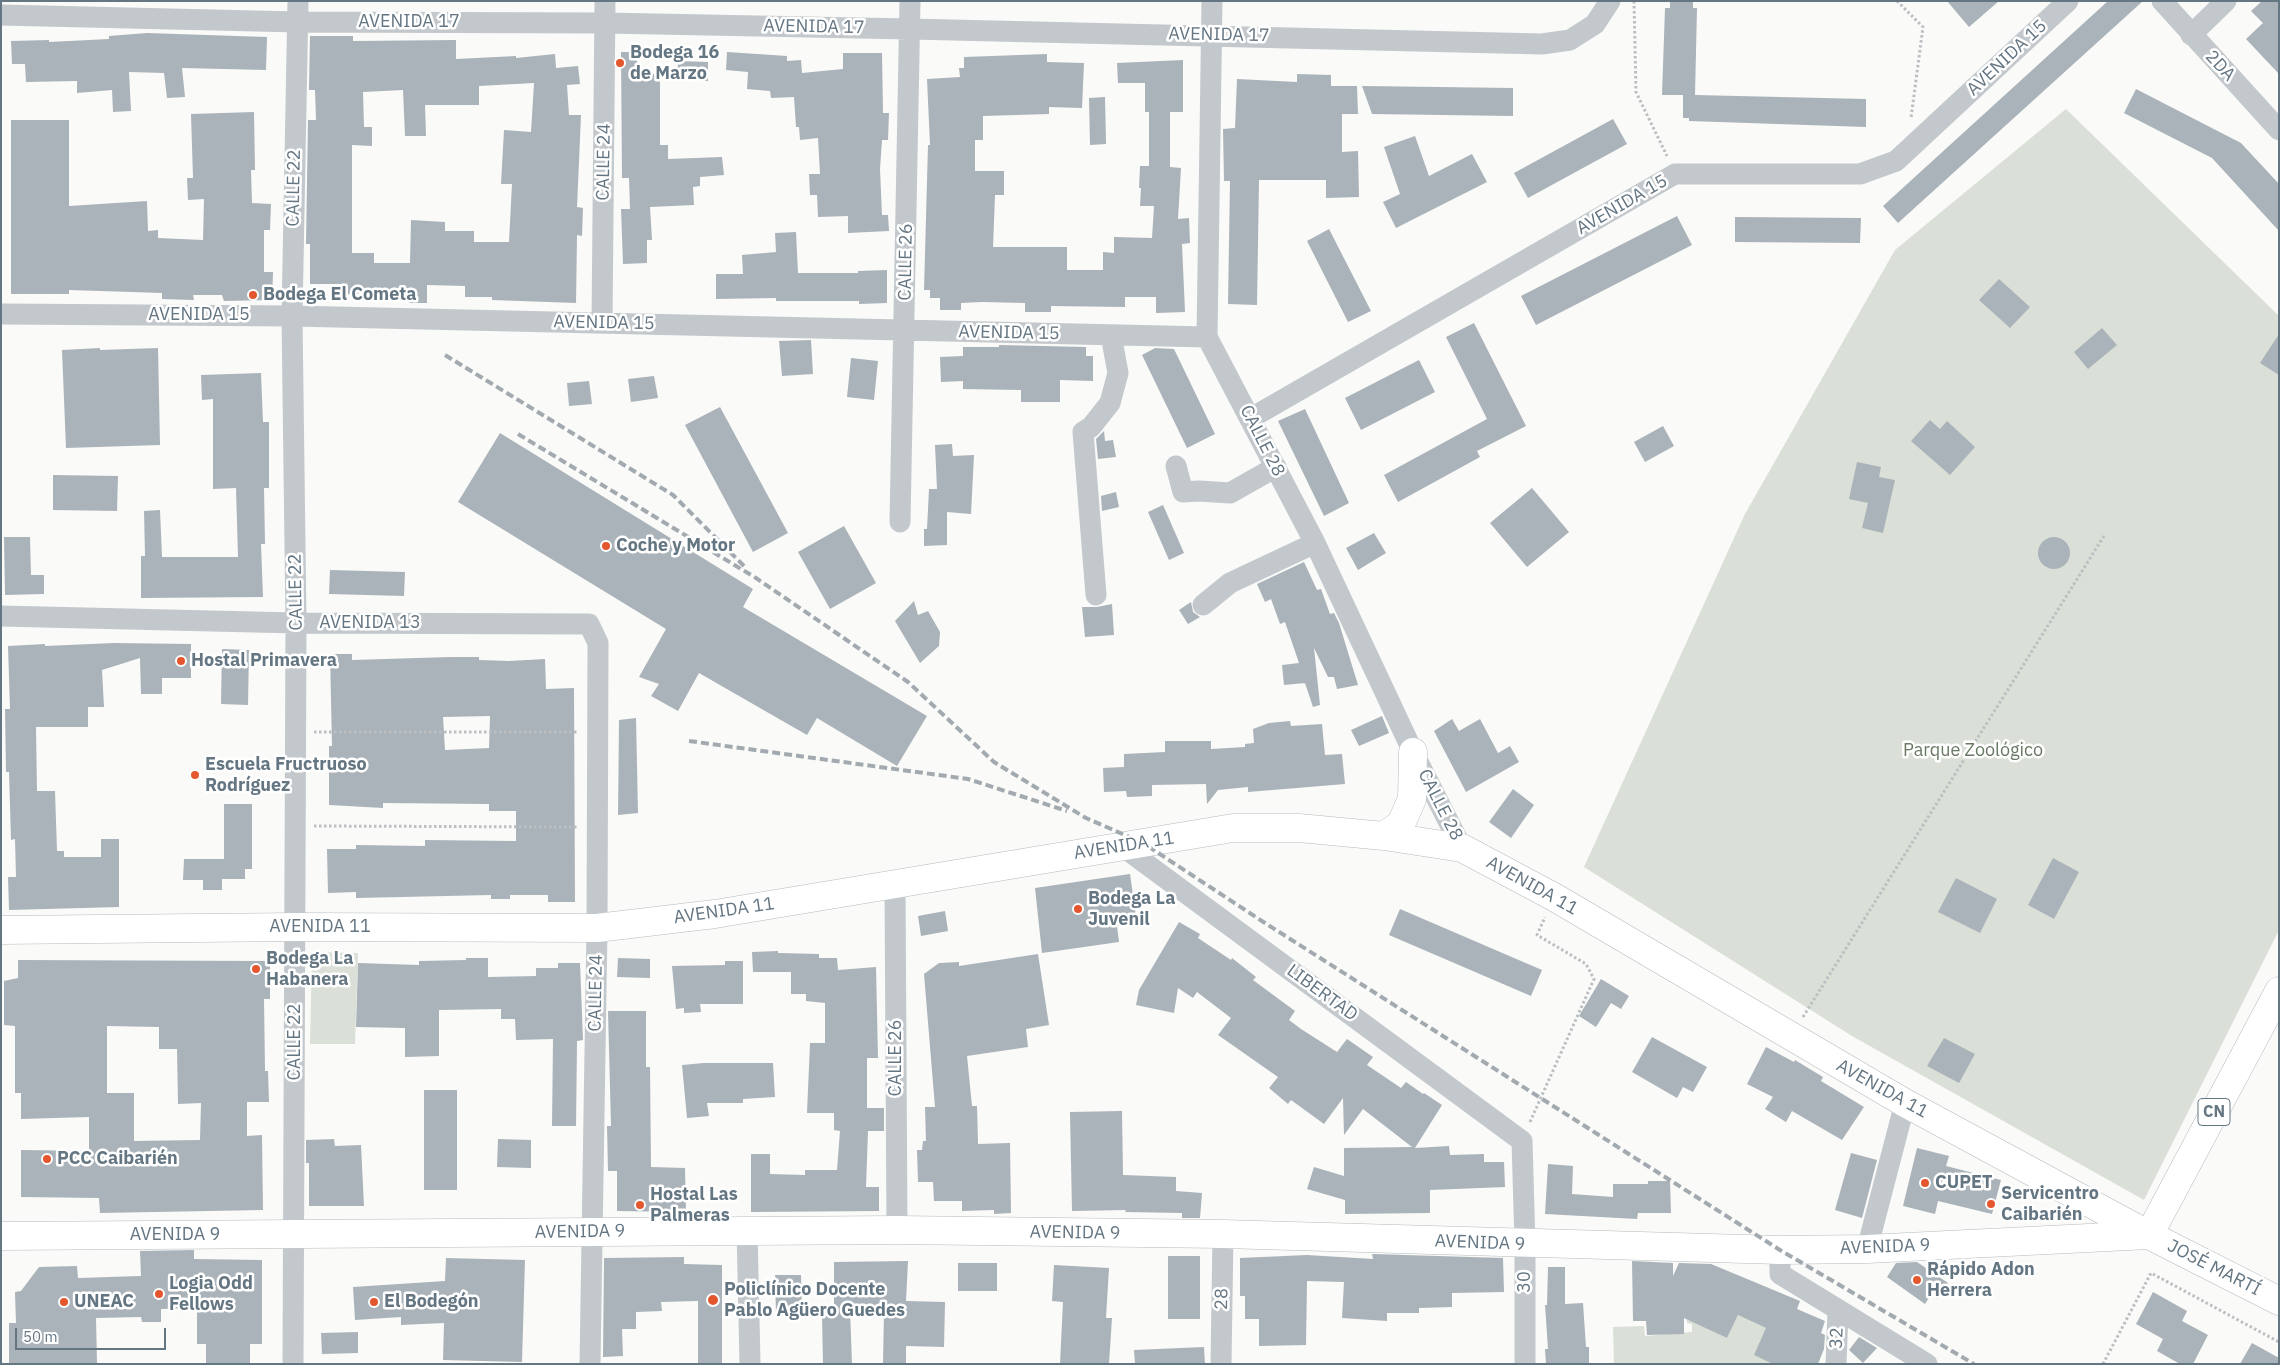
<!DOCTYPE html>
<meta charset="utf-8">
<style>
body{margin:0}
#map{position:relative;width:2280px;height:1365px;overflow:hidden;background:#fafaf8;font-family:"IBM Plex Sans",sans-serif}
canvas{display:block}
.frame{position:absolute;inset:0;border:2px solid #657683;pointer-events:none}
.scale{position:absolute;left:15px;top:1328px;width:151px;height:22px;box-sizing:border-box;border:2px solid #657683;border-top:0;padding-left:6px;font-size:15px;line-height:18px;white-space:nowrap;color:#657683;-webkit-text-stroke:4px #fff;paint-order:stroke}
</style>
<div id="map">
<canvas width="2280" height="1365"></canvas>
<div class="frame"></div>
<div class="scale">50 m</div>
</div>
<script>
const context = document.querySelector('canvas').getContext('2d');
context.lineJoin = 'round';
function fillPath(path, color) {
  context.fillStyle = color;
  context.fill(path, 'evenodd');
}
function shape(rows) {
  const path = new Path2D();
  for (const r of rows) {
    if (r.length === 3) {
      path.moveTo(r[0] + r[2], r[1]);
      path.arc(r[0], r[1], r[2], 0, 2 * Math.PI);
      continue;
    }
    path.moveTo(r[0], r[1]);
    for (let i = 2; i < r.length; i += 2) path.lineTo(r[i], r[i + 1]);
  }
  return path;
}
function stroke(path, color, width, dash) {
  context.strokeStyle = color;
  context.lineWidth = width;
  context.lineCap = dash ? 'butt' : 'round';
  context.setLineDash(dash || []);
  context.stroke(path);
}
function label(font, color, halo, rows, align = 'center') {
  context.font = font + ' "IBM Plex Sans",sans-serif';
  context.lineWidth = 5;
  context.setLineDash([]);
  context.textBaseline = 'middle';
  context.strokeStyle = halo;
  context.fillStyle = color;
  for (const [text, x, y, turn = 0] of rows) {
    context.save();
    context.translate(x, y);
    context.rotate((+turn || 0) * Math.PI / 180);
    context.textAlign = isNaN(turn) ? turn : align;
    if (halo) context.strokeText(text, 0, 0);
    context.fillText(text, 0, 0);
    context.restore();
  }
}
fillPath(shape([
 [2066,109,2279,316,2279,930,2144,1200,1852,1036,1584,867,1745,514,1895,250],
 [312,952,358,953,355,1044,310,1044],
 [1685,1295,1709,1329,1727,1338,1738,1315,1766,1328,1773,1364,1614,1364,1613,1327,1644,1326,1645,1336,1692,1332,1692,1324,1687,1323]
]), '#dadfd7');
fillPath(shape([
 [1670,1,1693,1,1693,8,1697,8,1695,95,1866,99,1866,127,1689,121,1689,118,1683,118,1683,95,1662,95,1665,8,1670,8],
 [1947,1,1999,1,1969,27],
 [2108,1,2143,1,1898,223,1883,206],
 [2262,1,2279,1,2279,74,2246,39,2263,23,2251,11],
 [147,33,267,37,266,70,182,68,185,97,167,98,164,73,129,72,131,111,113,112,112,90,77,93,77,81,26,82,25,64,12,64,11,41,49,40,49,42,109,39,109,36],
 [310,36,353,36,353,41,456,40,456,59,516,56,516,58,555,54,556,68,578,66,580,84,567,85,569,115,581,115,577,207,583,208,582,236,577,235,576,303,492,300,492,297,465,297,465,286,427,285,427,303,409,303,409,296,344,294,344,284,310,284,310,244,306,244,308,120,316,120,315,90,309,90],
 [534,83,531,132,504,130,501,184,512,184,509,242,474,242,474,231,445,231,445,222,411,220,410,263,374,263,374,253,352,253,352,145,372,146,372,127,364,127,363,92,403,90,405,136,426,136,425,105,479,105,479,86],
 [621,52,637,52,637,74,660,74,660,145,668,145,668,159,722,157,724,175,700,177,700,186,693,187,694,205,650,207,652,240,647,240,647,263,623,264,621,209,630,209,629,178,622,178],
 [727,52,787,56,787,61,801,60,802,73,843,69,843,53,882,53,883,113,889,113,888,140,882,140,880,169,882,215,888,215,889,231,848,233,848,216,818,217,817,195,810,195,809,174,820,174,818,138,800,140,799,127,796,127,794,97,771,98,770,91,747,89,748,72,726,70],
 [1047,54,1047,62,1084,63,1082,108,1049,107,1049,114,983,116,983,140,975,140,975,171,1004,171,1004,195,995,195,993,247,1067,247,1067,270,1103,270,1103,252,1114,253,1114,237,1152,238,1154,206,1140,206,1141,188,1139,188,1140,166,1149,166,1149,112,1145,112,1145,83,1118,83,1117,63,1183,60,1183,112,1170,112,1170,167,1181,168,1178,219,1189,218,1190,243,1182,244,1185,312,1156,313,1156,297,1125,297,1125,307,1051,306,1051,312,1025,312,1025,303,982,302,961,303,961,310,940,310,940,298,930,298,930,290,924,290,928,145,930,145,927,79,960,77,959,68,964,68,964,57],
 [678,61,708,62,708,81,677,80],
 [1297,74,1331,75,1331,86,1357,86,1358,114,1342,114,1342,152,1358,151,1359,197,1326,198,1326,180,1259,180,1257,305,1228,304,1230,181,1224,181,1223,129,1235,128,1237,79,1297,82],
 [1362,86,1513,88,1513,116,1372,114],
 [2136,89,2241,143,2279,184,2279,231,2212,158,2124,113],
 [1105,97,1106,144,1090,145,1089,98],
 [254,112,255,170,251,170,252,203,271,204,270,230,264,230,264,272,273,272,272,300,224,301,222,295,193,295,194,300,162,299,162,293,69,290,69,294,11,294,11,120,69,120,69,206,147,201,148,231,158,230,158,238,203,240,204,199,188,200,187,178,193,178,191,114],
 [1613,119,1627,144,1528,198,1514,173],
 [1415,136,1429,176,1472,154,1487,182,1396,228,1383,202,1400,194,1384,147],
 [1677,216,1692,245,1536,325,1521,296],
 [1735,217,1861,218,1860,243,1735,242],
 [1329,229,1371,311,1348,322,1307,241],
 [796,232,798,273,858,273,858,271,887,270,887,303,859,304,859,301,776,301,776,298,716,299,716,274,743,274,742,255,776,252,775,233],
 [1999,279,2030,307,2010,328,1979,300],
 [1474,323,1526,426,1477,451,1480,457,1398,502,1384,475,1487,419,1446,337],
 [2102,328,2117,345,2088,369,2074,352],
 [2279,334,2279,375,2260,363],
 [811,340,813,374,782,376,779,341],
 [999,345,1086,347,1086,356,1093,356,1093,381,1060,380,1060,402,1021,402,1021,390,963,389,963,381,941,382,940,357,963,356,963,347,999,347],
 [100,348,100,350,158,348,160,445,66,448,62,350],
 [1155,348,1174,349,1215,434,1187,448,1142,355],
 [851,358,878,361,874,400,847,397],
 [1419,360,1435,392,1361,430,1345,398],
 [261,373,263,422,269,422,269,488,264,488,265,544,261,544,263,597,141,598,141,556,145,556,144,511,160,510,162,557,238,557,236,488,213,489,213,399,202,400,201,375],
 [654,376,658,398,631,402,628,379],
 [589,381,592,404,569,406,567,383],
 [720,407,788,533,753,552,685,425],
 [1305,409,1349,503,1324,516,1278,421],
 [1930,420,1940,429,1947,421,1975,447,1950,475,1911,441],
 [1663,426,1674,446,1645,462,1634,442],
 [1104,431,1105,441,1113,440,1116,457,1098,459,1096,439],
 [500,433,753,589,743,607,927,716,897,766,817,718,807,735,699,673,678,711,651,696,659,684,639,677,666,629,458,502],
 [952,444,953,456,974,455,971,514,947,512,947,545,924,546,924,529,927,529,929,489,937,489,935,445],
 [1857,462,1881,467,1879,477,1895,480,1883,533,1862,528,1868,503,1849,499],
 [53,475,118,476,117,511,53,510],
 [1532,488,1569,532,1527,567,1490,523],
 [1116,492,1119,507,1102,511,1101,496],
 [1163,505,1184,553,1169,560,1148,512],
 [844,526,876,583,830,609,798,552],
 [1374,533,1386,553,1358,570,1346,548],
 [2054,553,16],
 [4,537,30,537,31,575,44,575,44,594,5,595],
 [1304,562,1317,590,1321,589,1330,614,1334,613,1339,623,1358,685,1337,689,1334,677,1328,677,1314,648,1320,705,1313,707,1304,680,1305,683,1284,685,1282,665,1299,663,1285,622,1280,624,1271,599,1265,602,1257,584],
 [330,570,405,572,404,596,329,594],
 [914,601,918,615,928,611,940,632,939,646,920,663,895,621],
 [1191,602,1193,612,1200,617,1188,624,1179,610],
 [1112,604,1114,635,1085,637,1082,607,1097,607],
 [114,643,191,644,191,678,162,678,162,694,141,694,140,658,102,670,104,707,88,707,88,727,36,727,37,791,55,791,57,851,64,851,64,857,101,857,101,839,119,839,119,907,9,910,8,877,16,877,15,839,11,840,9,772,6,772,5,709,10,709,8,646,45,644,45,646],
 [222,649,249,650,248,705,221,704],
 [330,654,352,654,352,660,450,657,479,657,479,660,509,661,545,659,546,689,574,688,575,902,548,902,548,895,510,895,510,899,491,899,491,895,356,898,356,892,328,893,327,849,356,849,356,845,425,846,425,840,516,841,516,811,489,811,489,804,383,803,383,808,329,805,329,746,332,746],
 [490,716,489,748,445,750,443,717],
 [1382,716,1389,733,1359,746,1351,730],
 [636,718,638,813,618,815,619,720],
 [1452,719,1459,731,1480,719,1498,753,1510,746,1519,762,1466,792,1434,731],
 [1290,721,1291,726,1322,724,1325,755,1342,754,1345,784,1248,792,1248,787,1218,790,1207,804,1206,784,1152,785,1152,796,1127,797,1126,791,1104,792,1103,768,1124,767,1124,754,1165,752,1165,741,1211,741,1211,749,1245,747,1245,744,1254,743,1253,729,1269,723],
 [1513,789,1534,805,1511,838,1489,822],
 [224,804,252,804,252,869,245,869,245,879,222,879,222,890,203,890,203,880,183,880,184,859,224,859],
 [2053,858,2079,872,2054,919,2028,905],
 [1130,874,1137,923,1117,926,1119,942,1042,953,1035,888],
 [1956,878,1997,899,1980,933,1938,912],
 [1400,909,1542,970,1531,996,1389,935],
 [945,911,948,931,921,936,918,916],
 [1179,922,1200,934,1198,938,1231,960,1232,958,1256,977,1253,980,1295,1011,1289,1020,1301,1029,1337,1052,1347,1039,1373,1057,1367,1065,1401,1088,1406,1082,1423,1094,1424,1093,1442,1105,1415,1148,1449,1146,1450,1155,1484,1154,1484,1162,1504,1162,1505,1187,1430,1190,1430,1213,1345,1214,1345,1200,1307,1189,1314,1167,1344,1176,1344,1148,1412,1147,1363,1109,1344,1135,1343,1098,1324,1124,1291,1100,1288,1104,1269,1088,1278,1077,1218,1035,1231,1018,1197,992,1193,998,1178,988,1174,1013,1136,1005,1139,990],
 [778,951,778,953,819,954,819,958,837,958,838,970,876,967,878,1058,867,1058,867,1108,884,1108,884,1131,868,1131,866,1187,879,1187,879,1211,751,1212,751,1154,770,1154,770,1174,805,1175,805,1170,837,1170,840,1131,834,1130,834,1113,807,1113,810,1043,825,1043,825,1003,806,1001,806,994,791,994,791,972,753,972,752,952],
 [1038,954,1049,1025,1026,1029,1028,1047,967,1056,972,1106,977,1106,978,1144,1010,1143,1011,1213,994,1214,994,1210,962,1211,962,1201,934,1201,933,1182,918,1182,917,1150,922,1150,923,1141,926,1141,925,1107,935,1107,924,974,939,963,959,962,959,966],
 [466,958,488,958,488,977,536,976,536,968,558,968,558,963,580,963,583,1040,577,1041,576,1126,552,1126,553,1039,516,1040,515,1019,501,1019,501,1009,439,1010,439,1056,405,1057,405,1028,356,1027,358,963,419,965,419,961,466,960],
 [618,958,650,959,650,978,617,977],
 [18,960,270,961,270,999,264,999,265,1071,268,1071,269,1102,247,1102,247,1136,262,1135,263,1210,100,1213,99,1198,21,1197,21,1150,89,1151,89,1117,21,1119,21,1093,15,1093,15,1026,4,1025,4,981,18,978],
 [107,1026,159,1027,159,1049,177,1049,178,1104,201,1103,200,1140,134,1141,134,1093,107,1093],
 [725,961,743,961,743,1004,700,1004,701,1012,684,1013,684,1008,676,1009,672,966,725,965],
 [1601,979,1629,996,1621,1009,1611,1003,1596,1027,1579,1016],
 [608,1011,646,1011,646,1067,650,1067,651,1167,685,1168,686,1212,617,1211,617,1171,608,1171,607,1126,611,1126],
 [1652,1037,1707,1067,1693,1092,1683,1087,1677,1098,1632,1072],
 [1944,1038,1975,1054,1959,1083,1927,1066],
 [1766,1047,1794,1062,1795,1060,1823,1077,1821,1081,1864,1107,1842,1140,1792,1111,1786,1122,1765,1109,1773,1097,1747,1084],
 [704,1063,773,1063,775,1097,743,1099,743,1103,707,1103,709,1116,687,1118,682,1065],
 [424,1090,457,1090,457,1190,424,1190],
 [1122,1111,1123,1175,1176,1177,1176,1191,1202,1193,1200,1218,1182,1218,1182,1213,1125,1212,1126,1210,1072,1211,1070,1112],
 [334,1139,335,1146,361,1145,364,1206,309,1206,309,1163,306,1163,306,1140],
 [498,1139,531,1140,531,1168,497,1167],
 [1917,1148,1949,1156,1946,1166,2001,1180,1992,1214,1938,1201,1935,1214,1903,1206],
 [1851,1153,1877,1160,1862,1218,1835,1210],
 [1548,1164,1573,1166,1572,1194,1613,1197,1613,1184,1648,1184,1648,1181,1670,1181,1671,1213,1638,1213,1637,1219,1545,1214],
 [194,1250,194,1259,262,1260,262,1344,250,1344,250,1364,206,1364,206,1344,197,1344,197,1308,161,1309,161,1322,142,1322,141,1317,96,1318,97,1364,9,1364,9,1323,16,1323,15,1292,21,1291,39,1267,77,1266,78,1278,141,1276,140,1251],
 [1372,1254,1503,1258,1504,1292,1452,1293,1452,1307,1419,1308,1419,1313,1387,1313,1387,1321,1342,1318,1344,1282,1307,1281,1306,1345,1259,1346,1259,1319,1245,1319,1245,1296,1240,1296,1240,1258,1307,1255,1373,1259],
 [1168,1256,1200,1256,1200,1319,1168,1319],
 [684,1257,684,1264,722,1265,722,1364,698,1364,698,1301,661,1302,662,1311,636,1312,636,1329,622,1329,623,1356,603,1357,604,1258],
 [446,1258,525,1260,522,1362,443,1360,444,1323,401,1325,401,1317,355,1320,353,1287,445,1281],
 [908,1261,906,1301,945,1302,944,1347,906,1346,906,1364,883,1364,884,1310,850,1309,852,1364,823,1364,822,1315,834,1315,834,1262],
 [1632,1261,1673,1263,1673,1276,1679,1263,1711,1264,1800,1301,1797,1309,1825,1321,1821,1333,1825,1335,1824,1349,1818,1364,1773,1364,1754,1355,1766,1328,1738,1315,1727,1338,1684,1318,1684,1334,1647,1335,1646,1321,1633,1321],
 [1917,1262,1948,1283,1937,1299,1930,1296,1925,1304,1887,1277,1896,1263],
 [958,1263,997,1263,997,1291,958,1291],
 [1054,1265,1109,1268,1106,1318,1112,1318,1109,1364,1060,1364,1063,1302,1052,1301],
 [1548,1267,1565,1267,1565,1304,1583,1303,1586,1347,1589,1347,1589,1364,1546,1364,1545,1349,1548,1349,1545,1305,1547,1305],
 [775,1275,801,1275,802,1313,776,1313],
 [2153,1292,2187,1311,2182,1321,2208,1335,2193,1364,2180,1364,2157,1351,2163,1339,2136,1324],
 [358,1332,358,1353,322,1354,321,1333],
 [1859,1337,1877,1348,1863,1363,1849,1350],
 [2252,1343,2279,1358,2279,1364,2240,1364],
 [1204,1347,1205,1364,1135,1364,1134,1350]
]), '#aab3b9');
const major = shape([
 [1384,836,1401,824,1412,799,1413,752],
 [1,930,296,927,597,928,715,914,1233,828,1299,828,1384,836,1462,848,1554,897,1905,1103,2149,1235,2279,1301],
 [2149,1235,2279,991],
 [1,1236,897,1230,1223,1234,1780,1250,1867,1249,2149,1235]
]);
stroke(major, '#b5babe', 29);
stroke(shape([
 [1634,1,1636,92,1667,156],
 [1897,1,1923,27,1911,118],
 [314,732,578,732],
 [314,826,578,827],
 [1803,1017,2104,536],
 [1530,1122,1594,979,1586,964,1537,935,1545,917],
 [2103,1364,2151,1273,2279,1342]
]), '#bbbfc2', 3, [2.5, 2.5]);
stroke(shape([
 [1212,1,1207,337,1315,543,1413,752,1462,848],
 [2162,1,2279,130],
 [1,15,298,22,605,23,910,29,1542,44,1570,40,1595,24,1610,1],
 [2191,35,2226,1],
 [1,314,292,316,1207,337],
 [602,323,605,1],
 [1251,418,1675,174,1860,174,1896,161,2068,1],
 [1176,466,1183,492,1199,491,1230,493,1276,467],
 [900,522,910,1],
 [1096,595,1083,432,1091,427,1110,403,1118,373,1111,335],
 [1203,605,1230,583,1315,543],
 [1,616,296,623,589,624,598,643,597,928,590,1364],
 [1122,846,1522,1141,1525,1244,1525,1364],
 [895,885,897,1230],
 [747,1230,750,1364],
 [1867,1249,1905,1103],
 [1780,1250,1780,1274,1927,1364],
 [293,1364,296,623,292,316,298,1],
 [1221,1364,1223,1234],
 [1836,1364,1838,1311]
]), '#c3c8cc', 21);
stroke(major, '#fff', 28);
stroke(shape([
 [445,355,673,495,744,566],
 [518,434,756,578,908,682,994,762,1086,818,1143,843,1265,923,1780,1250,1974,1364],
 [689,741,968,779,1067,811]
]), '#a2aab0', 4, [8, 4]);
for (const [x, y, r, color] of [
 [620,63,5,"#e4572e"],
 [253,295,5,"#e4572e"],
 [606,546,5,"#e4572e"],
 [181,661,5,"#e4572e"],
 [195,775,5,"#e4572e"],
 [1078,909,5,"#e4572e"],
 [256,969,5,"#e4572e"],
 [47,1159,5,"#e4572e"],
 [1925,1183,5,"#e4572e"],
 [1991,1204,5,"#e4572e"],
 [640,1205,5,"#e4572e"],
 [1917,1280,5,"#e4572e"],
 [159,1294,5,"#e4572e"],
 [713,1300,6,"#e4572e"],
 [64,1302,5,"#e4572e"],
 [374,1302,5,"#e4572e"]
]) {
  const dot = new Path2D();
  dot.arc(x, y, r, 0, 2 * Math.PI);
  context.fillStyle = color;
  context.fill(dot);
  stroke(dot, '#fff', 2);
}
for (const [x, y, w] of [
 [2214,1112,32]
]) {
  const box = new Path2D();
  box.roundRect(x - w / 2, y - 13.5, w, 27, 4);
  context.fillStyle = '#fff';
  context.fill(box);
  stroke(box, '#657683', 1);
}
label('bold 16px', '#657683', null, [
 ["CN",2214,1112]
]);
label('18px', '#657683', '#fff', [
 ["AVENIDA 17",409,22],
 ["AVENIDA 17",814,27,1],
 ["AVENIDA 17",1219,35,1],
 ["AVENIDA 15",2007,58,-43],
 ["2DA",2220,66,47],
 ["CALLE 24",604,162,-89],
 ["CALLE 22",294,188,-89],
 ["AVENIDA 15",1622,205,-30],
 ["CALLE 26",906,262,-89],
 ["AVENIDA 15",199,315],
 ["AVENIDA 15",604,323,1],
 ["AVENIDA 15",1009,333,1],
 ["CALLE 28",1262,441,63],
 ["CALLE 22",296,592,-91],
 ["AVENIDA 13",370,623],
 ["CALLE 28",1440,805,63],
 ["AVENIDA 11",1124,846,-9],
 ["AVENIDA 11",1532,886,29],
 ["AVENIDA 11",724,911,-8],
 ["AVENIDA 11",320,927],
 ["CALLE 24",596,993,-89],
 ["LIBERTAD",1322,993,36],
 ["CALLE 22",295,1042,-90],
 ["CALLE 26",896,1058,-90],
 ["AVENIDA 11",1882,1089,29],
 ["AVENIDA 9",580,1232,-1],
 ["AVENIDA 9",1075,1233,1],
 ["AVENIDA 9",175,1235],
 ["AVENIDA 9",1480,1243,2],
 ["AVENIDA 9",1885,1247,-2],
 ["JOSÉ MARTÍ",2214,1268,27],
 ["30",1525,1282,-90],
 ["28",1222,1299,-89],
 ["32",1837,1338,-88]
]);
label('bold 18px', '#657683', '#fff', [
 ["Bodega 16",630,53],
 ["de Marzo",630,74],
 ["Bodega El Cometa",263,295],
 ["Coche y Motor",616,546],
 ["Hostal Primavera",191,661],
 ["Escuela Fructruoso",205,765],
 ["Rodríguez",205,786],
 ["Bodega La",1088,899],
 ["Juvenil",1088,920],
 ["Bodega La",266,959],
 ["Habanera",266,980],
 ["PCC Caibarién",57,1159],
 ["CUPET",1935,1183],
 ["Servicentro",2001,1194],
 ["Caibarién",2001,1215],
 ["Hostal Las",650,1195],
 ["Palmeras",650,1216],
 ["Rápido Adon",1927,1270],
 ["Herrera",1927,1291],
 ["Logia Odd",169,1284],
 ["Fellows",169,1305],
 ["Policlínico Docente",724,1290],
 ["Pablo Agüero Guedes",724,1311],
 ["UNEAC",74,1302],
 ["El Bodegón",384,1302]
], 'left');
label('18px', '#687a64', '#fff', [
 ["Parque Zoológico",1973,751]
]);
</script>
